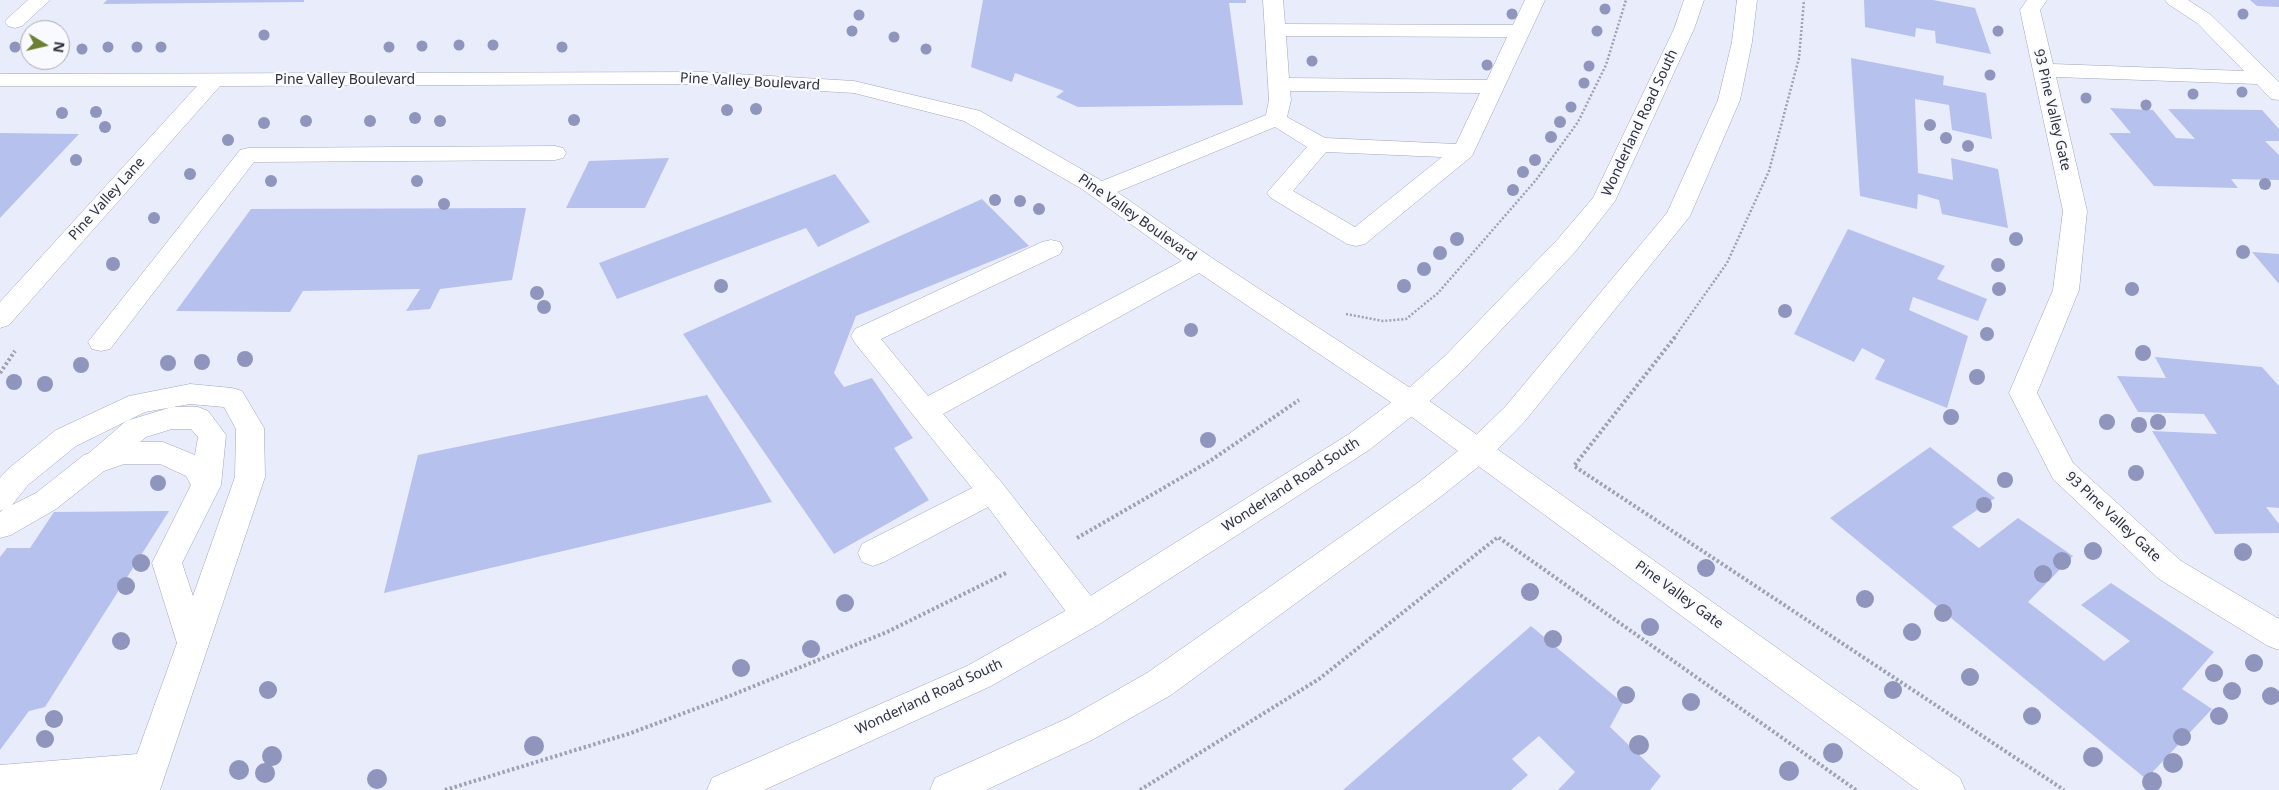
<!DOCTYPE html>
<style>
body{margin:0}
#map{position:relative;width:2279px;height:790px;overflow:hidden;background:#e9ecfb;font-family:"Noto Sans",sans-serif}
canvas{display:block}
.north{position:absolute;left:20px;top:20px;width:50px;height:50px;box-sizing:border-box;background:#f9faff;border:1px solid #a8aab1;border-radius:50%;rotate:99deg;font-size:14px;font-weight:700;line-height:20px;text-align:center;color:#2f313b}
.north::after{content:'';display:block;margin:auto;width:18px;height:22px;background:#6b8030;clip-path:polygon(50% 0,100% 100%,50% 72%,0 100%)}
</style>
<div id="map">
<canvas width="2279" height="790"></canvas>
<div class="north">N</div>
</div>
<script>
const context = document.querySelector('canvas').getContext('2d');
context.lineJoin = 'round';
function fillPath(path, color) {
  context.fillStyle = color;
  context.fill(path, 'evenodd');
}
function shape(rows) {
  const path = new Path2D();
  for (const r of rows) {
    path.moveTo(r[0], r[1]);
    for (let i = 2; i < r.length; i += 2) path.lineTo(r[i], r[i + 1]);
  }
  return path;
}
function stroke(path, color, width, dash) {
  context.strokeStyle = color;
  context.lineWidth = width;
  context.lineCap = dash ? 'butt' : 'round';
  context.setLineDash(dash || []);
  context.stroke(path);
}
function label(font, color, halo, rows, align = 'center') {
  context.font = font + ' "Noto Sans",sans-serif';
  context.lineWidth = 4.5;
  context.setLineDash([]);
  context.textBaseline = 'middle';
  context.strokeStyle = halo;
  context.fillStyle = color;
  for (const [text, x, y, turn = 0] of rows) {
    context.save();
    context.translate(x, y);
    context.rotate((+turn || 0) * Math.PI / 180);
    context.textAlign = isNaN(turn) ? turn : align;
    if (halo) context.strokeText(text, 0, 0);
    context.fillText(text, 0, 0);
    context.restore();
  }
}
fillPath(shape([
 [107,0,304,0,304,2,103,4],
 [983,0,1246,0,1246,3,1229,3,1243,105,1078,107,1056,97,1064,91,1015,73,1012,82,971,67],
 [1864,0,1933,0,1975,8,1991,54,1936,43,1935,31,1916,28,1915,37,1865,27],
 [2250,0,2279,0,2279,7,2257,6],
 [1851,58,1944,76,1943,85,1986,93,1992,139,1952,130,1949,105,1915,99,1918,173,1953,180,1951,158,1998,169,2008,228,1942,214,1939,200,1918,194,1917,209,1860,196],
 [2110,108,2153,110,2176,138,2195,139,2168,109,2262,110,2279,129,2279,141,2265,141,2279,155,2279,180,2231,179,2238,188,2154,186,2109,133,2131,133],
 [0,133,79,134,0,218],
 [669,158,645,208,566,208,589,161],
 [835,174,870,222,818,247,806,228,617,299,599,263],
 [982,199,1029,246,856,316,834,373,844,387,872,378,913,438,894,448,929,500,834,554,683,334],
 [526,208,512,280,440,289,430,309,406,311,420,289,303,291,290,312,176,311,251,209],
 [1848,229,1945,266,1937,279,1987,299,1978,321,1913,297,1909,310,1968,336,1947,408,1875,379,1885,360,1862,348,1854,362,1794,334],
 [2252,252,2279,254,2279,284],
 [2155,357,2262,367,2279,386,2279,508,2266,507,2279,524,2279,533,2215,534,2152,431,2217,434,2204,414,2138,412,2117,376,2166,378],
 [707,395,772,502,384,593,418,455],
 [1930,447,1995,498,1952,527,1979,548,2018,518,2073,556,2028,602,2104,661,2130,641,2081,605,2111,583,2214,652,2182,689,2212,709,2146,779,1830,518],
 [169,511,45,707,29,711,0,750,0,557,7,548,30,548,54,512],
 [1531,626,1623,703,1610,727,1661,776,1650,790,1558,790,1575,772,1539,736,1512,759,1528,775,1511,790,1343,790]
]), '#b7c1ee');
const minor = shape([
 [28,0,50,0,22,26,15,28,8,26,5,22,8,18,28,0],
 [1263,0,1283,0,1285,24,1513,25,1525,0,1545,0,1472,156,1365,244,1356,246,1347,244,1271,198,1267,193,1271,188,1307,147,1275,127,1117,192,1209,256,1421,395,1960,778,1965,790,1918,790,1401,409,1199,273,943,414,1002,483,1098,605,1103,615,1098,625,1087,629,1076,625,988,507,884,562,873,566,862,562,858,553,862,544,972,488,855,343,851,336,855,329,1042,242,1051,240,1060,242,1063,248,1060,254,881,339,928,396,1182,261,1082,189,964,121,854,93,703,84,220,86,9,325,0,328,0,302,197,86,0,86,0,74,703,72,854,81,980,111,1102,181,1266,115,1269,100,1263,0],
 [1286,36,1507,37,1487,80,1289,78,1286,36],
 [1290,91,1480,93,1456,144,1325,138,1287,117,1291,100,1290,91],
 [1326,152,1442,157,1355,227,1293,191,1326,152],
 [2027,0,2047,0,2040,10,2053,64,2244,71,2197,23,2168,4,2165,0,2188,0,2211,15,2279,82,2279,100,2271,99,2257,84,2056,77,2087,211,2079,290,2037,393,2073,463,2181,561,2279,619,2279,650,2268,646,2159,579,2053,479,2009,393,2053,290,2063,211,2020,10,2027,0],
 [555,146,563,148,566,153,563,158,555,160,254,162,110,349,101,351,92,349,88,342,240,150,248,148,555,146],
 [190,384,232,388,242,391,264,428,265,477,160,790,0,790,0,765,137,754,177,643,152,563,191,485,186,476,160,464,124,464,104,471,56,509,11,535,0,538,0,512,4,509,0,511,0,478,8,469,56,430,129,396,190,384],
 [190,404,224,407,236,429,235,477,193,596,182,563,221,485,226,435,208,411,198,407,172,407,126,421,89,453,84,455,36,493,12,505,28,485,76,446,145,412,190,404],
 [172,429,191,429,198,437,195,455,163,442,140,442,146,437,172,429]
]);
const major = shape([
 [1684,0,1704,0,1694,29,1615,201,1575,252,1464,369,1421,409,1369,450,1098,625,991,686,764,790,707,790,712,778,967,666,1076,605,1349,434,1401,395,1446,355,1557,240,1593,198,1674,29,1684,0],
 [1737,0,1757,0,1752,42,1740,100,1690,216,1525,421,1488,459,1439,498,1171,695,1092,740,986,790,930,790,935,778,1068,718,1147,673,1419,482,1468,443,1505,407,1667,213,1718,100,1732,42,1737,0]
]);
stroke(minor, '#a0a6bd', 1);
stroke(major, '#a0a6bd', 1);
stroke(shape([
 [1346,314,1383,321,1406,319,1438,293,1536,180,1578,122,1606,65,1626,0],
 [1674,338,1727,263,1769,171,1799,58,1804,0]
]), '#9fa1ae', 2.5, [2, 2]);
stroke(shape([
 [1675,337,1574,466,2064,790],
 [0,373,15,351],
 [1077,538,1210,461,1299,400],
 [445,790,631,733,732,695,887,632,1006,573],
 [1140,790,1319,679,1498,537,1856,790]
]), '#9fa1ae', 4, [2.5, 2.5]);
fillPath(minor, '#fff');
fillPath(major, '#fff');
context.fillStyle = '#8f95bc';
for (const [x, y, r] of [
 [1605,9,5.5],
 [1512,14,5.5],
 [2243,14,5.5],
 [859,15,5.5],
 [852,31,5.5],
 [1597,31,5.5],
 [1998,31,5.5],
 [264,35,5.5],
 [894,37,5.5],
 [459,45,5.5],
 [493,45,5.5],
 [422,46,5.5],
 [15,47,5.5],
 [108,47,5.5],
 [137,47,5.5],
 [161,47,5.5],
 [389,47,5.5],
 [562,47,5.5],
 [82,49,5.5],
 [926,49,5.5],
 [1312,61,5.5],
 [1487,65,5.5],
 [1589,66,5.5],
 [1990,75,5.5],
 [1584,83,5.5],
 [2242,92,5.5],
 [2193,94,5.5],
 [2086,98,5.5],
 [2146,105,5.5],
 [1571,107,5.5],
 [756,109,6],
 [727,110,6],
 [96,112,6],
 [62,113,6],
 [415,118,6],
 [574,120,6],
 [306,121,6],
 [370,121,6],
 [440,121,6],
 [1560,122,6],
 [264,123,6],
 [1930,125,6],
 [105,127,6],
 [1551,137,6],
 [1946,138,6],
 [228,140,6],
 [1968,146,6],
 [76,160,6],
 [1535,160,6],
 [1523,172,6],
 [190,174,6],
 [271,181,6],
 [417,181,6],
 [2265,184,6],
 [1513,190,6],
 [995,200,6],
 [1020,201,6],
 [444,204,6],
 [1039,209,6],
 [154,218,6],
 [1457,239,7],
 [2016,239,7],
 [2243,252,7],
 [1440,253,7],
 [113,264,7],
 [1998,265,7],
 [1424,269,7],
 [721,286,7],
 [1404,286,7],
 [1999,289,7],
 [2132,289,7],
 [537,293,7],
 [544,307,7],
 [1785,311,7],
 [1191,330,7],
 [1987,334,7],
 [2143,353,8],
 [245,359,8],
 [202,362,8],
 [168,363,8],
 [81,365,8],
 [1977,377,8],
 [14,382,8],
 [45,384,8],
 [1951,417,8],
 [2107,422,8],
 [2158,422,8],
 [2139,425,8],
 [1208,440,8],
 [2136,473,8],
 [2005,480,8],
 [158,483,8],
 [1984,505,8],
 [2093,551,9],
 [2243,552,9],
 [2062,561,9],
 [141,563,9],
 [1706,568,9],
 [2043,574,9],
 [126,586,9],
 [1530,592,9],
 [1865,599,9],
 [845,603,9],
 [1943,613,9],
 [1650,627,9],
 [1912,632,9],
 [1553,639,9],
 [121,641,9],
 [811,649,9],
 [2254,663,9],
 [741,668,9],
 [2214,673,9],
 [1970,677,9],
 [268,690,9],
 [1893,690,9],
 [2232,691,9],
 [1626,695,9],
 [2271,696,9],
 [1691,702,9],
 [2032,716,9],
 [2219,716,9],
 [54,719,9],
 [2182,737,9],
 [45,739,9],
 [1639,745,10],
 [534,746,10],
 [1833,753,10],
 [272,756,10],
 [2093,757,10],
 [2173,763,10],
 [239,770,10],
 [1789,771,10],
 [265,773,10],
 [377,779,10],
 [2152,782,10]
]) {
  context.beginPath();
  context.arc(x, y, r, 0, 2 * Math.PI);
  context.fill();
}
label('14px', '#2f313b', '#f9faff', [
 ["Pine Valley Boulevard",345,80],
 ["Pine Valley Boulevard",750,82,3],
 ["93 Pine Valley Gate",2052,110,77],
 ["Wonderland Road South",1640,123,-65],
 ["Pine Valley Lane",107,199,-48],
 ["Pine Valley Boulevard",1137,218,35],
 ["Wonderland Road South",1291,485,-33],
 ["93 Pine Valley Gate",2113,517,43],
 ["Pine Valley Gate",1679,595,36],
 ["Wonderland Road South",929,697,-25]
]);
</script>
